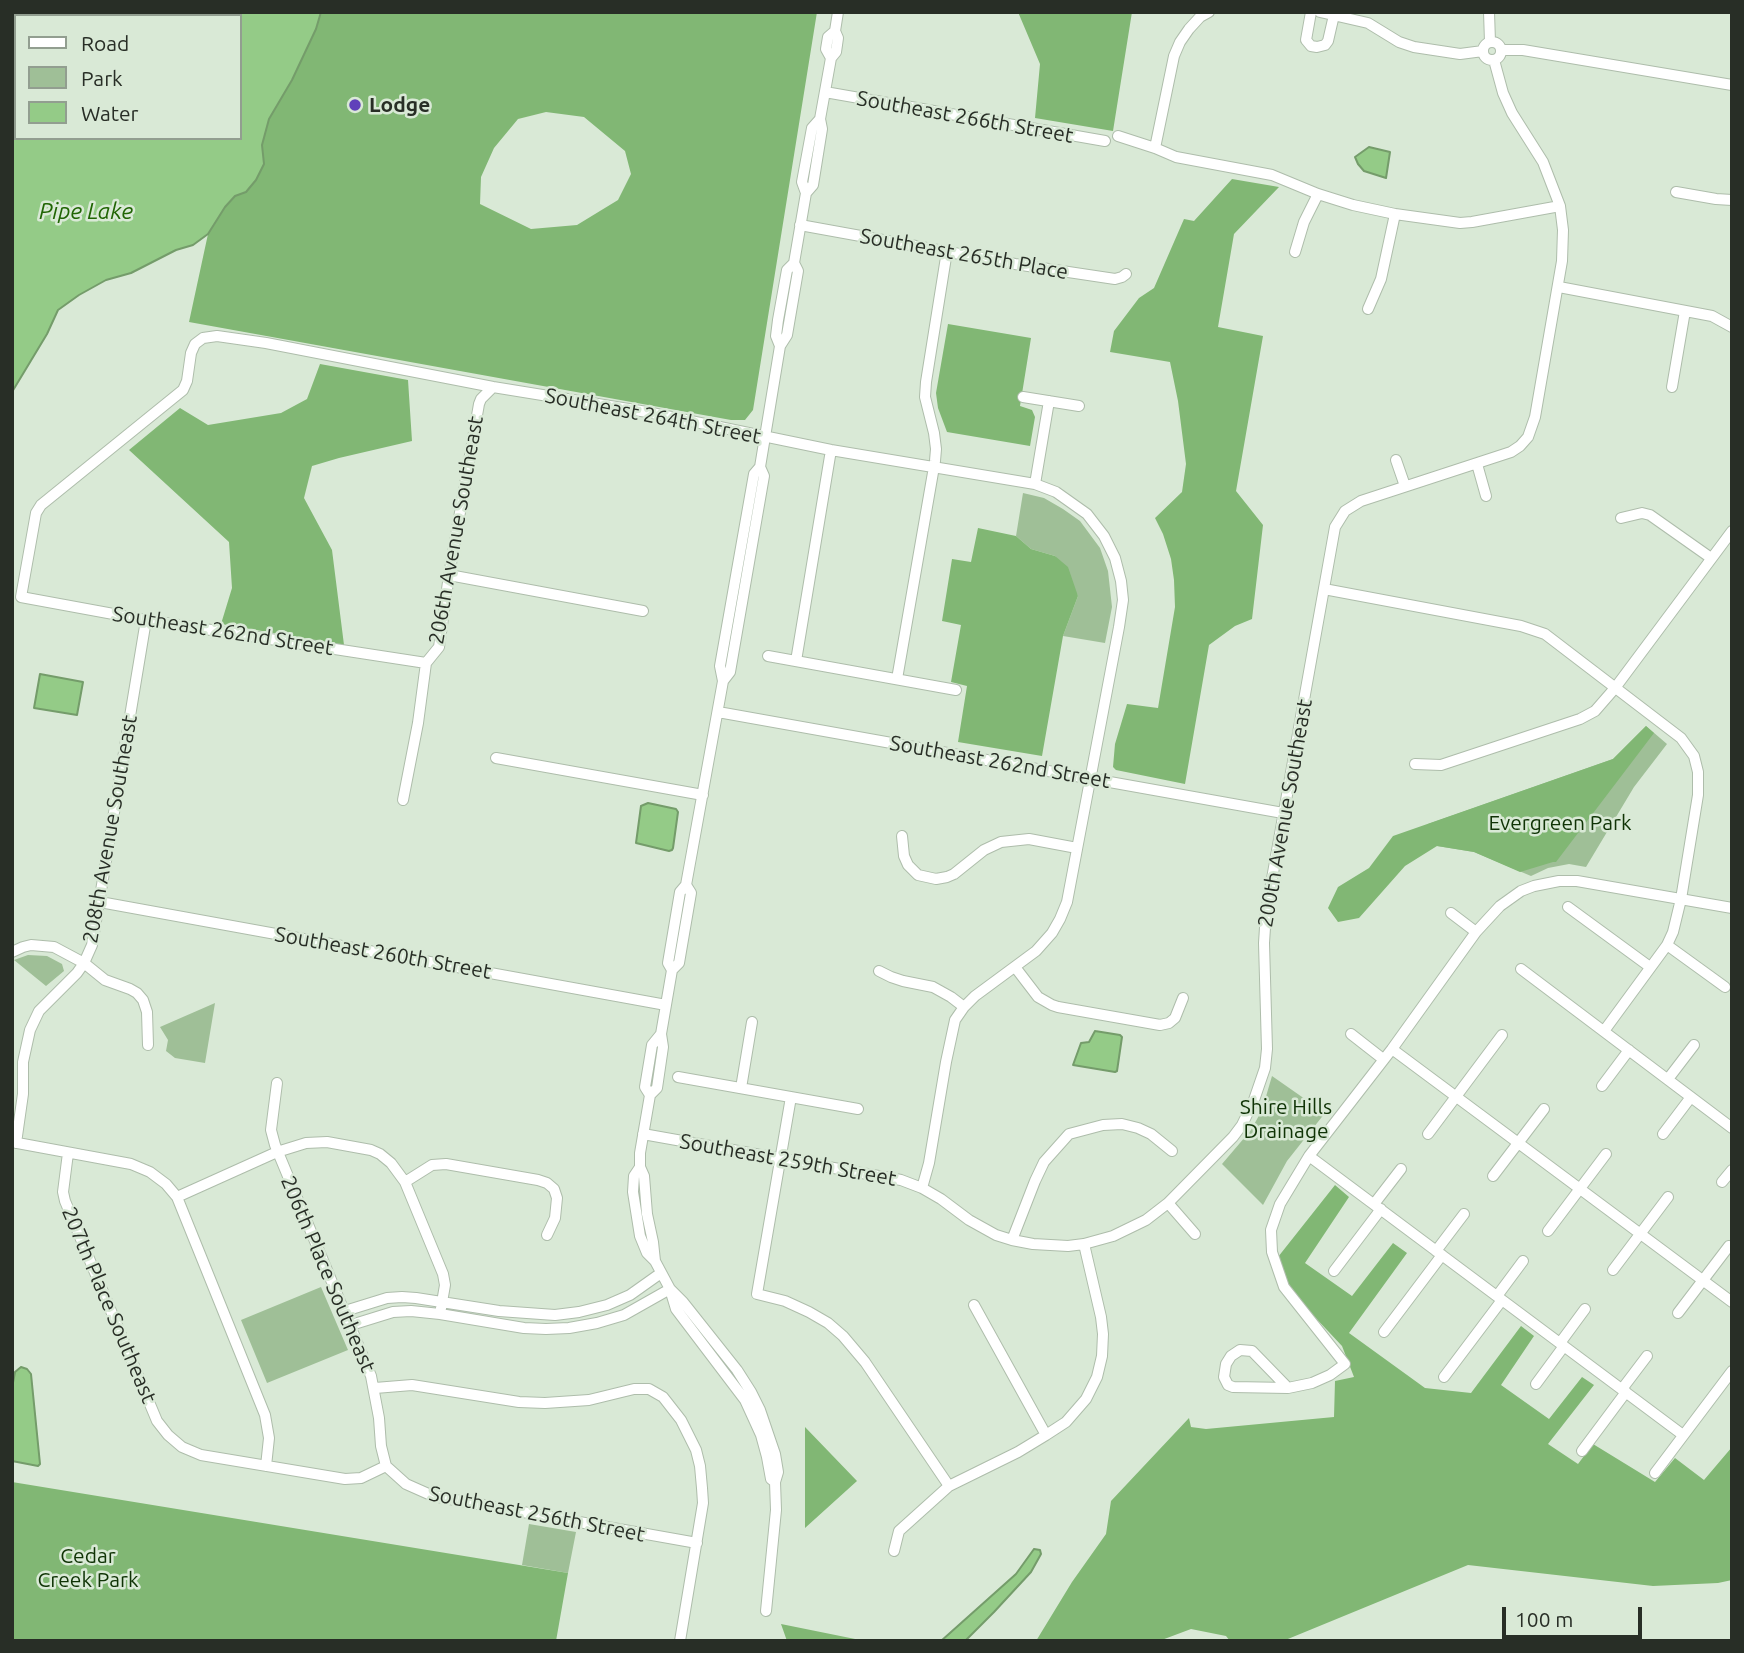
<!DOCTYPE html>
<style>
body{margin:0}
#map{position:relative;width:1744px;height:1653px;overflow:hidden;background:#d9e9d6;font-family:Ubuntu,sans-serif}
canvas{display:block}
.frame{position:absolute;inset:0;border:14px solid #282e26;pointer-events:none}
.legend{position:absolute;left:14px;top:14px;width:228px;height:126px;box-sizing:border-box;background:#d9e9d6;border:2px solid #929e90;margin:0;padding:9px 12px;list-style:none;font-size:21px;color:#282e26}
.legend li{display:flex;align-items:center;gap:14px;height:35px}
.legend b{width:35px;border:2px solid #929e90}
.scale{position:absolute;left:1502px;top:1607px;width:140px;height:32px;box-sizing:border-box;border:4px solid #282e26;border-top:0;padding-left:9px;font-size:21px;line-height:24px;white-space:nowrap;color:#282e26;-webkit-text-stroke:5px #d9e9d6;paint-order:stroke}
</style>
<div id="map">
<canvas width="1744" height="1653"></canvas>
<div class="frame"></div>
<ul class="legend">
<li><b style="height:9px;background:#fff"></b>Road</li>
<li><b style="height:19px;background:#9fbf97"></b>Park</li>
<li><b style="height:19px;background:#94cb87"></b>Water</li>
</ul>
<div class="scale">100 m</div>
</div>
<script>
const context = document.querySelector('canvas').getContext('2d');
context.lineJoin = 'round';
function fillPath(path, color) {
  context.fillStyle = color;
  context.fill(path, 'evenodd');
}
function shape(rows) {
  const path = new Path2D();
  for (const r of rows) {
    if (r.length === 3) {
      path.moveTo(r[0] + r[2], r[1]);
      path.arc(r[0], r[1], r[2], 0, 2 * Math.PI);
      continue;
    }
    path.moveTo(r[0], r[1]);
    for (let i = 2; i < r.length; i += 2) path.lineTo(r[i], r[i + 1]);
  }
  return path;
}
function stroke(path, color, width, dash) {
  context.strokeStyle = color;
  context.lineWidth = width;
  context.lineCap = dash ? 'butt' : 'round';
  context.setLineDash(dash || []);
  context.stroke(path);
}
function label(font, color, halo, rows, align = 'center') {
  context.font = font + ' Ubuntu,sans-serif';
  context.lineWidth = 5;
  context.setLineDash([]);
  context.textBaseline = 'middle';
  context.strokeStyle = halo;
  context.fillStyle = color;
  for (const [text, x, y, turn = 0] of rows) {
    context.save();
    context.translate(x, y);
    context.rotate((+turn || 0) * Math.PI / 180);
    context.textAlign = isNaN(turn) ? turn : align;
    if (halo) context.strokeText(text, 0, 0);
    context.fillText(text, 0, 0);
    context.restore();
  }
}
fillPath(shape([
 [1023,493,1044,498,1063,509,1080,521,1100,548,1108,571,1112,607,1105,643,1063,636,1078,596,1055,556,1031,549,1016,536],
 [1646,726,1667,744,1634,787,1586,867,1569,864,1548,868,1531,876,1474,852,1437,846,1428,824,1613,759],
 [28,955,47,956,62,964,64,971,46,986,14,960],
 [215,1003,205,1063,175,1058,166,1051,168,1040,160,1027],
 [1272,1076,1325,1113,1287,1161,1263,1205,1222,1164,1251,1130,1262,1110],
 [321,1287,348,1350,267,1383,241,1320],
 [529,1524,576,1532,568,1573,522,1565]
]), '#9fbf97');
fillPath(shape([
 [321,12,817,12,753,410,745,420,731,420,189,322,208,234,225,207,235,196,246,192,264,164,262,145,269,119,292,80,316,29],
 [546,112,584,117,625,151,631,174,618,200,577,225,531,229,480,204,481,177,494,148,518,119],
 [1018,12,1132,12,1113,131,1035,118,1040,64],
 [1232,179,1279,187,1234,234,1218,327,1263,336,1236,491,1263,525,1252,619,1235,626,1209,645,1185,784,1116,770,1113,767,1115,744,1127,704,1158,708,1175,607,1174,580,1171,559,1163,534,1155,518,1182,492,1186,464,1178,401,1170,362,1110,352,1114,331,1139,298,1154,288,1184,219,1194,221],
 [948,324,1031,338,1020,406,1032,410,1035,417,1030,446,947,432,938,408,936,393],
 [320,364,408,380,412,441,339,458,312,466,304,498,332,550,344,645,221,624,232,588,229,542,129,450,180,408,208,425,281,413,307,399],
 [978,528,1016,536,1031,549,1055,556,1068,567,1078,596,1063,636,1042,756,958,742,967,686,951,682,961,625,942,621,952,559,971,562],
 [1646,726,1654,733,1556,862,1553,862,1520,872,1474,852,1437,846,1405,866,1359,918,1338,922,1328,908,1338,887,1369,868,1393,836,1613,759],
 [1335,1185,1349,1197,1305,1263,1352,1296,1393,1243,1407,1253,1349,1333,1425,1388,1471,1393,1521,1326,1534,1336,1501,1385,1549,1419,1582,1377,1594,1385,1548,1444,1578,1464,1593,1444,1655,1482,1675,1458,1704,1480,1732,1447,1732,1580,1718,1583,1653,1586,1468,1565,1283,1641,1230,1641,1226,1636,1191,1629,1159,1641,1036,1641,1072,1582,1106,1534,1111,1501,1189,1418,1191,1427,1206,1429,1334,1417,1335,1381,1354,1377,1342,1346,1311,1313,1288,1283,1278,1257],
 [805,1427,857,1481,805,1528],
 [12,1482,568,1573,556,1641,12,1641],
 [781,1624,865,1641,787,1641]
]), '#81b774');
const water = shape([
 [12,12,321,12,316,29,292,80,269,119,262,145,264,164,256,180,246,192,235,196,225,207,208,234,193,245,176,250,131,273,106,280,79,295,58,310,47,334,12,392,12,12],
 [16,16,240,16,240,138,16,138,16,16],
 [1369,147,1390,152,1386,178,1364,171,1358,164,1355,157,1369,147],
 [40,674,83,682,77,715,34,708,40,674],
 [648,803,676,809,678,812,673,848,672,850,669,851,636,843,641,806,648,803],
 [1095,1031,1120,1035,1122,1037,1117,1071,1115,1072,1073,1065,1081,1043,1089,1042,1095,1031],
 [21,1367,27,1369,31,1374,40,1464,38,1466,12,1461,12,1388,15,1372,21,1367],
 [1034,1549,1040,1550,1041,1554,1031,1572,994,1612,965,1641,941,1641,1016,1574,1034,1549]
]);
fillPath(water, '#94cb87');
stroke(water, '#749c6a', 2);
const minor = shape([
 [1311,12,1306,40,1311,46,1317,47,1325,45,1328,41,1334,15],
 [1320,12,1368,23,1399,42,1414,47,1460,54,1483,51],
 [1489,12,1490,42],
 [835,31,828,37,826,49,831,58,836,52,838,38,835,31,838,12],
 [1492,51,9],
 [1501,50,1523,50,1732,85],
 [825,92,1105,141],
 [820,119,812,128,802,182,806,193,813,185,822,129,820,119,831,58],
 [1118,136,1155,148,1176,157,1272,175,1318,194,1353,205,1395,214,1460,223,1472,222,1560,206],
 [1155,148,1174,56,1180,42,1189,29,1200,17,1209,12],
 [1676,192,1716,199,1732,200],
 [800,225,1015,264,1115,279,1122,277,1126,274],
 [1295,252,1304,222,1318,194],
 [794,263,787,270,778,320,776,336,780,346,787,335,798,271,794,263,806,193],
 [1559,287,1712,316,1732,327],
 [1368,309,1381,279,1395,214],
 [1672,387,1685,311],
 [1023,397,1079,406],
 [1396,460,1405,486],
 [1477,464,1486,496],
 [760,467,764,476,730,672,723,681,720,666,754,474,760,467,780,346],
 [1035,484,1049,401],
 [1621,518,1642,513,1650,515,1711,558],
 [449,575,643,611],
 [1324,589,1521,626,1545,634,1681,738,1694,756,1698,772,1698,795,1681,899,1673,932,1667,945,1604,1031],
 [768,656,956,690],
 [796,661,831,450],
 [426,663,146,620,21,597,36,513,41,505,183,390,187,381,191,353,195,344,203,338,217,336,266,343,493,387,647,412,831,450,1035,484,1056,492,1087,514,1104,536,1115,558,1121,581,1123,600,1119,627,1067,902,1060,919,1052,933,1036,951,975,996,964,1007,955,1020,946,1062,929,1163,922,1188],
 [897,679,935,461,936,449,934,433,925,397,926,382,947,251],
 [718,712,1283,813],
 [496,758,703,795],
 [1415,764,1441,765,1580,719,1595,711,1615,688,1732,531],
 [403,800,418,723,426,663,439,647,449,575,479,404,481,399,493,387],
 [902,836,904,856,908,865,918,875,936,879,947,877,954,874,984,850,1001,842,1029,839,1077,848],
 [686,885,691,893,679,963,672,970,668,963,680,892,686,885,723,681],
 [100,902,666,1005],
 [1568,907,1650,967],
 [1451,913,1476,932],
 [1667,945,1725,987],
 [12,952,23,947,31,945,54,947,84,963,105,980,130,989,137,993,143,1000,147,1012,148,1045],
 [1015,967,1038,997,1052,1005,1058,1007,1160,1025,1169,1023,1175,1018,1183,998],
 [1521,969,1732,1128],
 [879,971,891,977,903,981,933,987,951,997,964,1007],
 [661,1034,672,970],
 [1351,1034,1383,1059],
 [1392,1049,1732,1302],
 [678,1077,858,1109],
 [1668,1079,1694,1045],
 [277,1083,271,1130,275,1145,371,1376,379,1418,381,1446,386,1466],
 [1602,1086,1629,1050],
 [741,1088,752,1022],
 [791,1097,757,1294,785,1301,809,1312,828,1323,843,1336,865,1362,949,1486],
 [643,1134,901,1180,922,1188,941,1199,969,1220,996,1235,1012,1240,1033,1244,1068,1246,1084,1244,1113,1236,1146,1220,1168,1203,1233,1137,1242,1125,1254,1100,1265,1068,1267,1049,1264,943,1266,912,1335,527,1345,511,1361,501,1511,452,1520,446,1528,437,1535,417,1562,261,1563,230,1560,206,1543,162,1512,113,1503,93,1494,60],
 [1428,1134,1502,1035],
 [1663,1134,1691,1097],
 [12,1142,131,1164,150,1172,166,1184,177,1197,265,1415,269,1438,266,1466],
 [16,1143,23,1094,23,1062,30,1030,39,1011,77,973,84,963,92,945,146,620],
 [68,1153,63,1192,65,1201,157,1421,168,1435,182,1447,201,1455,345,1479,361,1478,386,1466],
 [1309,1156,1683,1435],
 [640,1167,640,1153,650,1095,645,1087,652,1045,661,1034,663,1047,657,1088,650,1095],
 [1493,1176,1544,1109],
 [405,1182,432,1165,446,1164,538,1180,547,1183,554,1189,557,1198,555,1218,547,1235],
 [1722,1182,1732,1170],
 [177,1197,277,1152,306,1143,327,1142,371,1150,380,1154,391,1163,405,1182,443,1274,445,1285,440,1314],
 [1168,1203,1195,1234],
 [1374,1204,1401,1169],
 [1548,1231,1606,1154],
 [1012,1240,1035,1181,1044,1162,1069,1134,1103,1125,1122,1124,1138,1128,1151,1134,1172,1151],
 [1436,1251,1464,1214],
 [1613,1270,1668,1197],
 [1334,1271,1381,1209],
 [670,1289,683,1302,737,1370,751,1392,760,1410,775,1454,778,1472,775,1482,771,1479,767,1457,761,1435,745,1400,676,1309,670,1289],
 [1497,1296,1523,1261],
 [974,1305,1046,1435],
 [345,1311,387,1298,402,1297,416,1298,499,1311,555,1315,579,1312,607,1305,630,1295,661,1273],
 [1678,1313,1729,1246],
 [351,1325,393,1312,411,1311,440,1314,524,1328,546,1329,569,1328,597,1323,624,1315,670,1289,655,1261,647,1253,640,1236,633,1192,634,1176,640,1167,644,1176,647,1214,653,1242,655,1261],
 [1384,1332,1442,1255],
 [1560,1343,1585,1309],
 [1444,1377,1502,1300],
 [1536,1384,1564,1346],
 [375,1388,412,1385,519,1402,545,1403,589,1400,634,1389,649,1389,663,1397,681,1420,696,1450,700,1466,702,1488,703,1503,680,1641],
 [1288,1388,1233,1387,1228,1385,1224,1377,1226,1364,1231,1356,1240,1350,1252,1351,1288,1388,1312,1383,1330,1375,1345,1364,1284,1287,1272,1252,1271,1230,1280,1204,1309,1156,1392,1049,1476,932,1500,906,1521,891,1534,886,1559,881,1577,881,1732,908],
 [1622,1389,1647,1356],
 [1582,1451,1626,1392],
 [386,1466,406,1484,433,1496,697,1543],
 [1655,1473,1732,1371],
 [894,1551,899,1531,949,1486,1018,1452,1046,1435,1066,1422,1086,1399,1097,1377,1102,1356,1103,1334,1101,1317,1084,1244],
 [766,1611,776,1510,775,1482]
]);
stroke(minor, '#aebdab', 12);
stroke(minor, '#fff', 10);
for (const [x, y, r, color] of [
 [355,105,7,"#6041ba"]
]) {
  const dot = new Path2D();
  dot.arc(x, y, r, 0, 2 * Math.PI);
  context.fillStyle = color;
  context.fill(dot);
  stroke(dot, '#d9e9d6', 2.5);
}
label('bold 21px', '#282e26', '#d9e9d6', [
 ["Lodge",369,105]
], 'left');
label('21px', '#282e26', '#d9e9d6', [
 ["Southeast 266th Street",965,117,10],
 ["Southeast 265th Place",964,254,10],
 ["Southeast 264th Street",653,416,11],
 ["206th Avenue Southeast",456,530,-80],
 ["Southeast 262nd Street",223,631,9],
 ["Southeast 262nd Street",1000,762,10],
 ["200th Avenue Southeast",1285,813,-80],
 ["208th Avenue Southeast",110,829,-80],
 ["Southeast 260th Street",383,953,10],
 ["Southeast 259th Street",788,1160,10],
 ["206th Place Southeast",328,1274,67],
 ["207th Place Southeast",109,1305,67],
 ["Southeast 256th Street",537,1514,11]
]);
label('21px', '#0f3305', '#d9e9d6', [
 ["Evergreen Park",1560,823],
 ["Shire Hills",1286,1107],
 ["Drainage",1286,1131],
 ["Cedar",88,1556],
 ["Creek Park",88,1580]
]);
label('italic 23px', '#206504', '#d9e9d6', [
 ["Pipe Lake",86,211]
]);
</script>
